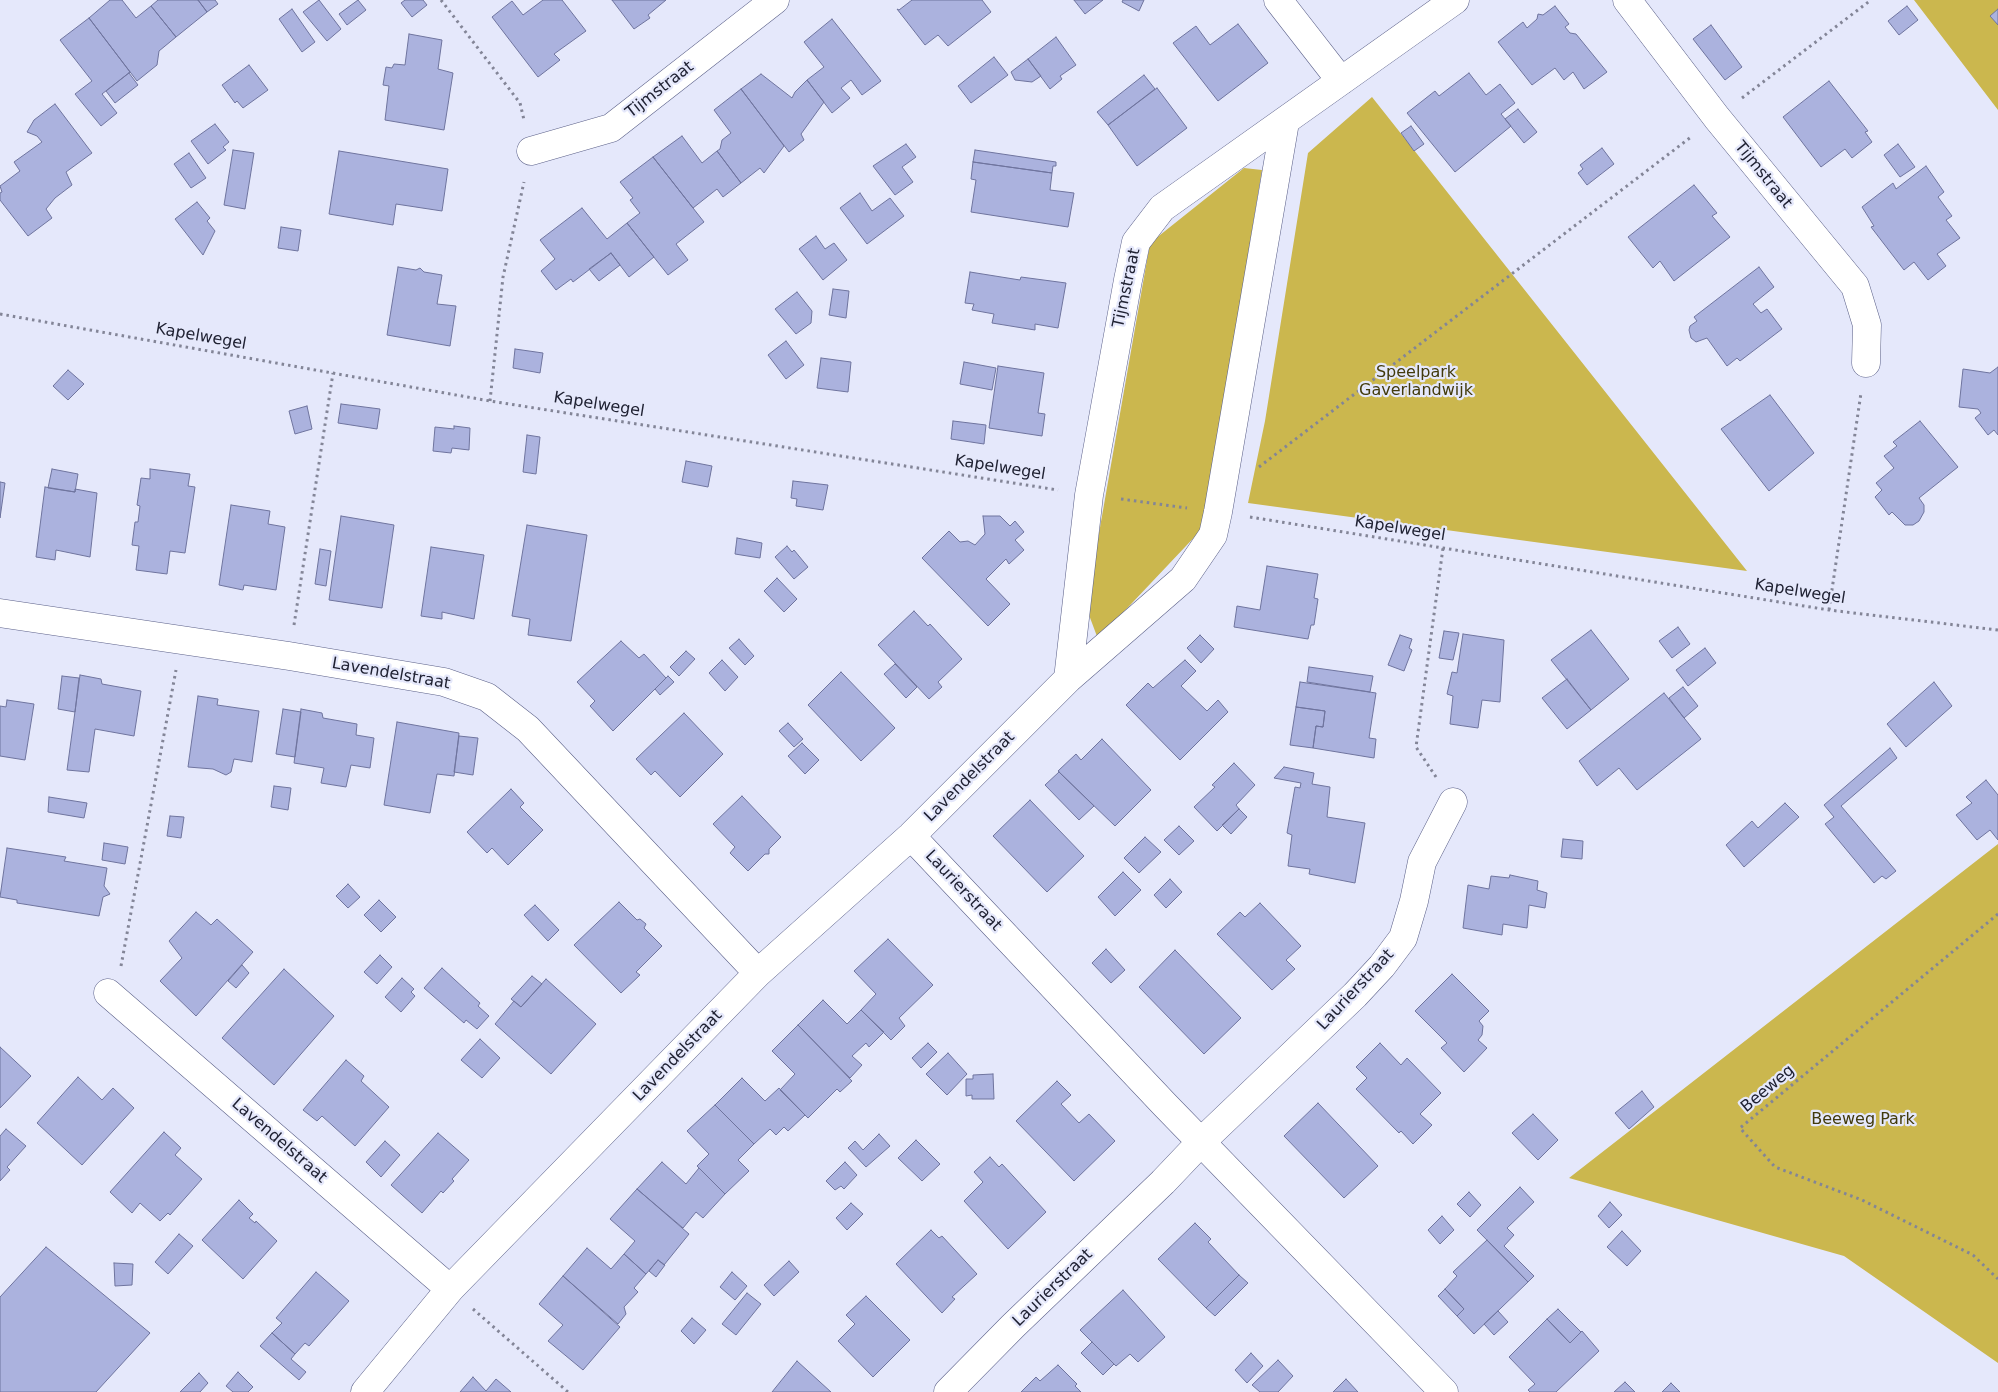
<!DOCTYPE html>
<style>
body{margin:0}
canvas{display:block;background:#e5e8fb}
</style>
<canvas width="1998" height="1392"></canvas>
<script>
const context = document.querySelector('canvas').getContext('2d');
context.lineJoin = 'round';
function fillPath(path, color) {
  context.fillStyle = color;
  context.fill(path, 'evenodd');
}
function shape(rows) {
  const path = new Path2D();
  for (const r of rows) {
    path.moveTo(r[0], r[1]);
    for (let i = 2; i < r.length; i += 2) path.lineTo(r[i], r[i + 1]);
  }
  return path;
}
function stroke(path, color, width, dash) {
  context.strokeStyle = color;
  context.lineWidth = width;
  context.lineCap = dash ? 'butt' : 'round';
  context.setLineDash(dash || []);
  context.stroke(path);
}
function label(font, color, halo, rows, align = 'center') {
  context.font = font + ' "DejaVu Sans",sans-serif';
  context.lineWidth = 4.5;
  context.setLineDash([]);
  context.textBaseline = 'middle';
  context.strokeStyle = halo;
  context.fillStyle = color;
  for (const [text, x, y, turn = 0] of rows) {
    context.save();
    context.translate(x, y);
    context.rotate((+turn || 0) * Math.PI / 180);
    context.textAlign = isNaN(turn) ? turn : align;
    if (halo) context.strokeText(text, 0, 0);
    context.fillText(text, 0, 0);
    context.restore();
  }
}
fillPath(shape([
 [1914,0,1998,0,1998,110],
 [1372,97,1747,571,1248,503,1265,421,1308,153],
 [1244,168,1262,170,1203,528,1098,639,1086,607,1150,243],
 [1998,844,1998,1363,1844,1256,1569,1178]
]), '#cbb74e');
const building = shape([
 [110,0,122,0,136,18,151,6,176,37,159,51,157,65,137,81,89,18,110,0],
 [158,0,198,0,207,12,176,37,151,6,158,0],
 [198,0,215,0,218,4,207,12,198,0],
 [319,0,341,29,327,41,303,12,319,0],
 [358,0,366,10,347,25,339,14,358,0],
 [405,0,423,0,427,5,412,17,401,3,405,0],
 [543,0,562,0,586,31,554,54,560,60,538,77,492,17,512,1,523,15,543,0],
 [612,0,666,0,648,15,650,18,634,29,612,0],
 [912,0,982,0,991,12,948,46,938,35,925,45,897,9,899,10,912,0],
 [1074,0,1103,0,1085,14,1074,0],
 [1123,0,1144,0,1139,11,1122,2,1123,0],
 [1555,6,1569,24,1565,27,1570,33,1576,34,1607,72,1584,89,1573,72,1564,80,1555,68,1532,85,1498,42,1523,22,1527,28,1537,19,1538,14,1543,15,1555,6],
 [1907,6,1918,20,1899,35,1888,21,1907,6],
 [292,9,315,42,302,52,279,19,292,9],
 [1998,9,1998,25,1990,16,1998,9],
 [89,18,130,72,102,94,117,113,101,126,75,94,92,81,60,40,89,18],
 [832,19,881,81,862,95,851,80,841,88,850,98,832,113,807,80,824,67,804,42,832,19],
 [1238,24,1268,63,1218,101,1173,43,1196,26,1210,45,1238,24],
 [1711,25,1742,67,1725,80,1693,39,1711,25],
 [409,34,442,40,438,69,453,73,444,130,385,120,389,86,383,85,386,67,392,68,394,64,405,65,409,34],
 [1056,37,1076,65,1060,76,1062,79,1050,89,1028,59,1056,37],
 [994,57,1008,75,971,103,958,86,994,57],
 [1028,59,1041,76,1032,82,1015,80,1011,72,1028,59],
 [249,65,268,90,243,108,237,101,235,103,222,85,249,65],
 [129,73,138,85,115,103,106,91,129,73],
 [1469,73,1486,95,1500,84,1515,103,1501,114,1511,126,1455,172,1407,113,1435,91,1439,96,1469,73],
 [761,74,792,98,795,92,807,80,824,102,801,134,804,140,789,152,741,89,761,74],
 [1144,75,1155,89,1108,125,1097,112,1144,75],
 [1829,81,1868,131,1865,132,1872,142,1852,158,1845,149,1821,167,1783,117,1829,81],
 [1157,88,1187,128,1137,166,1108,125,1157,88],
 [741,89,784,146,764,173,760,168,741,183,717,151,720,149,722,140,731,133,714,110,741,89],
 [55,104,92,153,66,172,72,185,55,198,46,209,52,218,28,236,0,200,0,193,2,192,0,186,20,171,14,162,42,142,37,136,27,132,34,120,55,104],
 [1518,109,1537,132,1524,143,1505,119,1518,109],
 [215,124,229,142,223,147,226,150,208,164,191,141,215,124],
 [1411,126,1424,144,1414,151,1401,133,1411,126],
 [682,136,702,163,717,151,741,183,723,197,717,189,693,208,653,157,682,136],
 [906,144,916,157,902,167,913,182,895,195,873,166,906,144],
 [1898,144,1915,167,1900,177,1884,155,1898,144],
 [1602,148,1614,164,1587,185,1578,173,1583,169,1580,165,1602,148],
 [233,150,254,153,245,209,224,205,233,150],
 [975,150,1056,162,1056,166,1053,166,1052,173,973,162,975,150],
 [339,151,448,169,442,211,396,204,393,225,329,214,339,151],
 [189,153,206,178,191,188,174,164,189,153],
 [653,157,704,222,676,244,688,260,668,275,627,223,640,213,630,200,633,198,620,182,653,157],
 [973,162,1052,173,1050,190,1074,193,1068,227,971,212,976,180,971,179,973,162],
 [1926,166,1944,192,1938,197,1952,216,1946,220,1960,238,1937,254,1946,266,1928,280,1914,262,1904,270,1871,227,1874,226,1862,207,1893,183,1896,189,1926,166],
 [1694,185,1717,213,1712,216,1730,237,1674,281,1660,261,1653,268,1628,237,1694,185],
 [860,193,872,211,890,198,904,216,867,244,840,208,860,193],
 [197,202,210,218,207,221,215,231,203,255,175,219,197,202],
 [582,208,607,239,627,223,654,257,629,277,611,253,573,282,571,279,556,290,541,271,555,259,540,240,582,208],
 [281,227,301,230,298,251,278,248,281,227],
 [816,236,825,249,834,243,847,260,823,280,799,249,816,236],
 [611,253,620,265,599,281,589,269,611,253],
 [398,267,416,270,420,268,424,272,442,275,437,304,456,306,450,346,387,335,398,267],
 [1759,267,1774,287,1753,304,1761,313,1767,309,1782,329,1740,361,1737,358,1727,366,1707,338,1696,342,1691,338,1689,330,1690,326,1697,321,1694,317,1759,267],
 [970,272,1020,280,1021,277,1066,283,1058,328,1035,324,1035,330,992,323,994,314,972,310,974,304,965,303,970,272],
 [833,289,849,291,846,318,829,315,833,289],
 [797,292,812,311,811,323,796,334,775,309,797,292],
 [786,341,804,365,786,379,768,355,786,341],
 [515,349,543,353,540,373,513,368,515,349],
 [821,358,851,362,848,392,817,388,821,358],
 [964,362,996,368,992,390,960,384,964,362],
 [998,366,1044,373,1038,413,1045,414,1042,436,989,428,998,366],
 [1998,367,1998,435,1994,430,1988,435,1975,418,1981,413,1978,409,1959,407,1963,369,1990,373,1998,367],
 [68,370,84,384,68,400,53,386,68,370],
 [1770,395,1814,453,1769,491,1721,429,1770,395],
 [341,404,380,409,377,429,338,423,341,404],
 [307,406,312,429,295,434,289,411,307,406],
 [953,421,986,425,984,444,951,439,953,421],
 [1920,421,1958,467,1919,498,1924,505,1924,512,1919,521,1913,525,1905,525,1892,512,1889,515,1875,497,1882,490,1876,483,1894,468,1884,456,1897,446,1893,442,1920,421],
 [454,426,470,428,469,450,452,448,451,453,433,451,435,427,454,429,454,426],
 [527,435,540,437,536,474,523,472,527,435],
 [686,461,712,466,708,487,682,482,686,461],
 [52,469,78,474,75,492,48,488,52,469],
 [150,469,190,474,188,486,195,487,185,553,170,551,167,574,136,570,139,546,132,545,135,522,138,522,140,506,137,505,141,478,150,479,150,469],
 [793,481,828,485,823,510,796,506,797,499,791,498,793,481],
 [0,482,5,483,0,518,0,482],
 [45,487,75,492,75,489,97,493,90,557,56,550,55,560,36,557,45,487],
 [231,505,270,511,268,524,285,527,276,590,244,585,243,590,219,585,231,505],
 [341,516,394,525,382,608,329,600,341,516],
 [983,516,1000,516,1010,526,1015,521,1024,532,1015,540,1024,550,1009,564,1006,559,986,579,1010,604,988,626,922,558,949,531,960,542,968,541,975,545,985,534,983,516],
 [527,525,587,535,571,641,528,635,530,619,512,616,527,525],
 [737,538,762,543,760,558,735,554,737,538],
 [787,546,792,552,794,550,808,567,794,579,775,557,787,546],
 [431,547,484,555,474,619,442,612,442,619,421,616,431,547],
 [320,549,331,551,326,586,315,584,320,549],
 [1267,566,1318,574,1314,598,1318,599,1314,625,1311,625,1308,639,1234,627,1237,606,1260,610,1267,566],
 [777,578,797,599,784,612,764,591,777,578],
 [914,611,928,626,930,624,962,659,938,682,942,687,929,699,878,645,914,611],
 [1678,627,1690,644,1672,658,1659,641,1678,627],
 [1591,630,1629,679,1591,710,1551,660,1591,630],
 [1444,631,1459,633,1453,660,1439,658,1444,631],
 [1463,634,1504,640,1500,702,1482,700,1478,728,1450,724,1453,696,1447,694,1452,672,1457,673,1463,634],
 [1200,635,1214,649,1201,663,1187,648,1200,635],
 [1400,635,1412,639,1409,648,1412,650,1404,671,1388,665,1400,635],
 [739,639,754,656,745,665,729,648,739,639],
 [621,641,639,658,644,654,666,678,613,731,590,706,595,701,577,682,621,641],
 [1705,648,1716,663,1688,686,1676,670,1705,648],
 [686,651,695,659,679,676,670,667,686,651],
 [722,660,738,677,725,691,709,673,722,660],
 [1185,660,1196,671,1181,686,1207,711,1218,700,1228,712,1180,760,1126,705,1148,683,1153,688,1185,660],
 [895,664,917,687,906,698,884,674,895,664],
 [1309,667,1373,676,1370,692,1307,682,1309,667],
 [841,672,895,728,861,761,808,705,841,672],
 [80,675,101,679,102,684,141,691,134,736,95,729,89,772,67,770,80,675],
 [62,676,79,678,75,712,58,709,62,676],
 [668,676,674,682,660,695,655,689,668,676],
 [1567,679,1591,710,1567,729,1542,698,1567,679],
 [1300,682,1376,693,1369,738,1376,739,1374,758,1313,748,1316,726,1323,727,1325,711,1296,707,1300,682],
 [1934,682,1952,706,1906,747,1887,724,1934,682],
 [1683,687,1698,706,1684,718,1669,698,1683,687],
 [1664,693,1701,739,1637,790,1619,768,1597,786,1579,761,1664,693],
 [198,696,218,699,217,705,259,711,252,762,234,759,231,772,226,775,213,769,188,767,198,696],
 [7,700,34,704,25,760,0,756,0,706,6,707,7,700],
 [1296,707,1325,711,1323,727,1316,726,1313,748,1290,745,1296,707],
 [283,709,301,712,295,757,276,754,283,709],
 [301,709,322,713,323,718,357,724,356,735,374,738,370,768,351,765,346,787,321,783,324,768,294,763,301,709],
 [684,713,723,754,680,797,655,771,651,775,636,759,684,713],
 [397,722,459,733,454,776,437,774,430,813,384,805,397,722],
 [788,723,803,739,794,747,779,731,788,723],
 [459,736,478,738,473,775,454,772,459,736],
 [1102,739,1151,790,1115,826,1058,771,1076,754,1081,760,1102,739],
 [802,743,819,760,805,774,788,756,802,743],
 [1890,748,1897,758,1841,806,1896,871,1886,879,1882,876,1874,883,1825,824,1834,817,1824,805,1890,748],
 [1234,763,1255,785,1236,805,1239,809,1217,831,1194,807,1215,787,1212,785,1234,763],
 [1284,767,1314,773,1312,784,1330,787,1327,817,1365,823,1355,883,1309,874,1310,869,1288,866,1292,835,1287,833,1295,787,1300,788,1301,783,1274,778,1284,767],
 [1059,772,1094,806,1079,820,1045,785,1059,772],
 [1986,780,1998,795,1998,840,1990,830,1977,840,1956,815,1972,803,1966,797,1986,780],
 [274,786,291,788,288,810,271,807,274,786],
 [511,789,524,803,520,807,543,830,508,865,492,848,487,853,467,832,511,789],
 [742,796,781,837,769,849,769,854,765,854,748,871,730,853,735,847,713,824,742,796],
 [49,797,87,803,84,818,48,812,49,797],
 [1030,800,1084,856,1047,892,993,836,1030,800],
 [1785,803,1799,817,1744,867,1726,845,1752,821,1758,828,1785,803],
 [1239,809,1247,817,1231,834,1222,825,1239,809],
 [170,816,184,817,181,838,167,836,170,816],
 [1179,826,1194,841,1179,855,1164,840,1179,826],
 [1145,837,1161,852,1139,873,1124,858,1145,837],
 [1563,839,1583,841,1582,859,1561,857,1563,839],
 [104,843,128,847,125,864,102,860,104,843],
 [7,848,66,857,64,861,107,868,104,886,110,894,103,897,99,916,17,903,17,900,0,897,7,848],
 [1123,872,1141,890,1115,916,1098,897,1123,872],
 [1510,875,1538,881,1537,890,1547,893,1545,908,1529,905,1527,928,1503,924,1502,935,1463,928,1468,885,1489,889,1491,876,1509,878,1510,875],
 [1170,879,1182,892,1166,908,1154,895,1170,879],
 [348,884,360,897,348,908,336,896,348,884],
 [379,900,396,917,381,932,364,915,379,900],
 [619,902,637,920,640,919,646,924,644,928,662,946,636,972,640,975,621,993,574,945,619,902],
 [1260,903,1301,946,1286,960,1295,969,1272,990,1217,934,1240,912,1245,917,1260,903],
 [535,905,559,930,548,941,524,915,535,905],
 [196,912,211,925,217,919,253,952,196,1016,160,981,182,958,169,941,196,912],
 [888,939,933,985,899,1018,905,1026,891,1040,861,1010,876,994,854,971,888,939],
 [1106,949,1125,970,1111,983,1092,963,1106,949],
 [1175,950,1241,1018,1204,1054,1139,987,1175,950],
 [380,955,392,967,377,984,364,972,380,955],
 [242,965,249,973,236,988,228,981,242,965],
 [442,968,480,1003,478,1006,489,1016,477,1029,466,1020,464,1023,424,988,442,968],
 [284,969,334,1016,274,1085,222,1038,284,969],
 [1452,974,1489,1011,1479,1021,1483,1026,1482,1035,1478,1040,1487,1048,1464,1072,1441,1048,1447,1043,1415,1011,1452,974],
 [532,976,542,984,521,1007,511,999,532,976],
 [402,978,414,989,411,992,415,996,401,1012,385,997,402,978],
 [546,979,596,1024,551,1074,495,1024,514,1001,521,1007,546,979],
 [823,1000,847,1024,861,1010,884,1032,869,1047,866,1043,852,1056,862,1065,850,1078,798,1025,823,1000],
 [798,1025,852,1081,840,1092,837,1089,808,1118,780,1090,795,1074,772,1051,798,1025],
 [480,1039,500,1058,482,1078,461,1060,480,1039],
 [928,1043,937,1052,921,1068,912,1058,928,1043],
 [1380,1043,1401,1065,1407,1058,1441,1093,1420,1114,1432,1125,1413,1144,1401,1131,1399,1133,1356,1089,1367,1078,1356,1067,1380,1043],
 [0,1047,31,1076,0,1108,0,1047],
 [948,1053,967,1074,947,1095,926,1074,948,1053],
 [346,1060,364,1076,361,1081,389,1107,355,1146,322,1116,317,1121,303,1110,346,1060],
 [993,1074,994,1099,972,1099,972,1095,966,1096,966,1079,973,1079,973,1075,993,1074],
 [78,1077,102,1100,113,1088,134,1108,82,1165,37,1123,78,1077],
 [742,1078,765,1101,779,1088,805,1115,788,1131,784,1127,776,1135,770,1129,754,1144,715,1105,742,1078],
 [1057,1081,1071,1095,1061,1104,1079,1123,1089,1114,1115,1141,1074,1181,1016,1121,1057,1081],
 [1642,1091,1654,1107,1629,1129,1615,1113,1642,1091],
 [1318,1103,1378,1166,1344,1198,1284,1136,1318,1103],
 [715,1105,754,1144,738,1160,749,1171,725,1194,697,1166,709,1154,687,1131,715,1105],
 [1533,1114,1558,1140,1538,1160,1512,1133,1533,1114],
 [6,1129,26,1146,7,1167,10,1170,0,1181,0,1136,6,1129],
 [164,1132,181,1148,175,1155,202,1179,170,1215,168,1213,160,1221,140,1203,132,1213,110,1192,164,1132],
 [438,1133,469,1160,452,1179,454,1181,443,1193,441,1191,422,1213,391,1185,438,1133],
 [879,1134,890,1146,866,1167,848,1148,855,1141,863,1150,879,1134],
 [916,1140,940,1164,922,1181,898,1158,916,1140],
 [385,1141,400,1155,381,1177,366,1162,385,1141],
 [990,1157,999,1167,1002,1164,1046,1212,1008,1249,964,1201,983,1182,974,1172,990,1157],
 [662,1162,686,1184,699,1168,725,1194,703,1218,696,1212,683,1228,637,1189,662,1162],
 [845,1162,857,1175,844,1189,841,1186,835,1190,826,1181,845,1162],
 [1520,1187,1534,1202,1507,1228,1514,1235,1504,1246,1534,1276,1528,1282,1477,1230,1520,1187],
 [637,1189,689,1234,664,1265,658,1260,646,1274,624,1254,635,1241,610,1219,637,1189],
 [1469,1192,1481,1205,1470,1217,1457,1204,1469,1192],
 [239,1200,253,1214,249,1218,255,1223,256,1221,277,1241,243,1279,202,1240,239,1200],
 [1610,1202,1622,1215,1609,1228,1598,1216,1610,1202],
 [851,1203,863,1214,847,1230,836,1218,851,1203],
 [1442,1216,1454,1230,1440,1244,1428,1230,1442,1216],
 [1195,1223,1211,1239,1208,1242,1239,1275,1206,1308,1158,1259,1195,1223],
 [931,1230,939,1238,942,1236,977,1274,952,1297,955,1299,942,1313,896,1264,931,1230],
 [1622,1231,1641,1251,1627,1266,1607,1247,1622,1231],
 [179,1234,193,1246,168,1274,155,1262,179,1234],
 [1487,1240,1528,1282,1474,1334,1457,1316,1464,1309,1445,1289,1457,1276,1453,1272,1487,1240],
 [46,1247,150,1333,96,1392,0,1392,0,1297,46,1247],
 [587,1248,611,1269,624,1254,646,1274,634,1288,638,1292,624,1307,626,1314,618,1324,563,1276,587,1248],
 [658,1260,665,1265,656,1277,649,1271,658,1260],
 [789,1261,799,1272,774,1296,764,1285,789,1261],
 [114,1263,133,1264,132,1285,115,1286,114,1263],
 [316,1272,349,1301,309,1346,305,1343,295,1354,272,1333,282,1323,276,1318,316,1272],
 [732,1272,747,1286,735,1300,720,1287,732,1272],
 [1239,1275,1248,1283,1215,1316,1206,1308,1239,1275],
 [563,1276,620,1327,583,1370,548,1341,563,1325,539,1304,563,1276],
 [1445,1289,1464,1309,1457,1316,1438,1296,1445,1289],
 [1123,1290,1165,1337,1138,1362,1130,1354,1116,1366,1080,1330,1123,1290],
 [747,1293,761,1304,736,1335,722,1324,747,1293],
 [866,1296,910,1340,873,1377,838,1341,855,1324,846,1315,866,1296],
 [1558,1309,1581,1332,1570,1343,1547,1319,1558,1309],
 [1498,1311,1508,1322,1494,1335,1484,1324,1498,1311],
 [692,1318,706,1330,694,1344,681,1331,692,1318],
 [1547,1319,1570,1343,1582,1331,1599,1351,1556,1392,1530,1392,1528,1390,1535,1384,1509,1357,1547,1319],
 [272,1333,295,1354,291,1359,306,1372,299,1380,260,1346,272,1333],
 [1092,1342,1114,1364,1103,1375,1081,1353,1092,1342],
 [1251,1353,1263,1366,1247,1383,1235,1370,1251,1353],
 [1278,1360,1293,1376,1278,1392,1260,1392,1252,1385,1278,1360],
 [797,1361,831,1392,772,1392,797,1361],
 [1058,1365,1077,1384,1075,1386,1081,1392,1021,1392,1036,1377,1040,1381,1058,1365],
 [238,1372,253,1387,248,1392,233,1392,226,1386,238,1372],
 [199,1373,208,1383,200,1392,180,1392,199,1373],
 [473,1377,486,1391,496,1379,511,1392,460,1392,473,1377],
 [1346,1379,1358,1392,1333,1392,1346,1379],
 [1625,1382,1635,1392,1614,1392,1625,1382],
 [1671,1383,1680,1392,1662,1392,1671,1383]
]);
fillPath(building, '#abb2de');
stroke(building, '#6f749e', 1);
const minor = shape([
 [1278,0,1341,81],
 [1627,0,1717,118,1855,286,1867,325,1866,363],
 [531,151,611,128,775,0],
 [0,613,289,656,444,682,487,697,528,729,758,973],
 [1068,679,1089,495,1128,280,1136,242,1162,208,1455,0],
 [911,836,1165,1105,1444,1392],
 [108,993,450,1289],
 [365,1392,450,1289,758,973,911,836,1068,679,1183,579,1213,535,1218,512,1285,122],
 [948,1392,1013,1326,1163,1182,1201,1142,1355,995,1382,966,1403,938,1414,901,1422,862,1453,802]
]);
stroke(minor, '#5c6189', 29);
stroke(shape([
 [441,0,520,103,524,120],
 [1742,98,1871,0],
 [0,314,490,401,1058,490],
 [490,401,503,277,524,182],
 [1259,467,1691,137],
 [1121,499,1187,508],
 [1250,517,1829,610,1998,630],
 [1829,610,1861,393],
 [294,625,333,373],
 [1436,777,1416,747,1443,548],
 [1998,914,1740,1128,1775,1167,1862,1200,1973,1255,1998,1279],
 [121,966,176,670],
 [473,1309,568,1392]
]), '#838597', 3, [2.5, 4]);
stroke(minor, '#fff', 28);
label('16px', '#202233', '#e5e8fb', [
 ["Tijmstraat",660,90,-38],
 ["Tijmstraat",1763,175,51],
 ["Tijmstraat",1127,288,-78],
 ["Kapelwegel",201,337,10],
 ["Kapelwegel",599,405,9],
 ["Kapelwegel",1000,468,9],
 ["Kapelwegel",1400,529,9],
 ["Kapelwegel",1800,592,9],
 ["Lavendelstraat",391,674,10],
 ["Lavendelstraat",970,777,-45],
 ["Laurierstraat",963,891,47],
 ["Laurierstraat",1356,990,-47],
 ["Lavendelstraat",678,1056,-46],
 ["Beeweg",1768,1089,-40],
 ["Lavendelstraat",279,1141,41],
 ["Laurierstraat",1053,1288,-44]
]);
label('16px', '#423a0c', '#e5e8fb', [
 ["Speelpark",1416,373],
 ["Gaverlandwijk",1416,391],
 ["Beeweg Park",1863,1120]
]);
</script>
